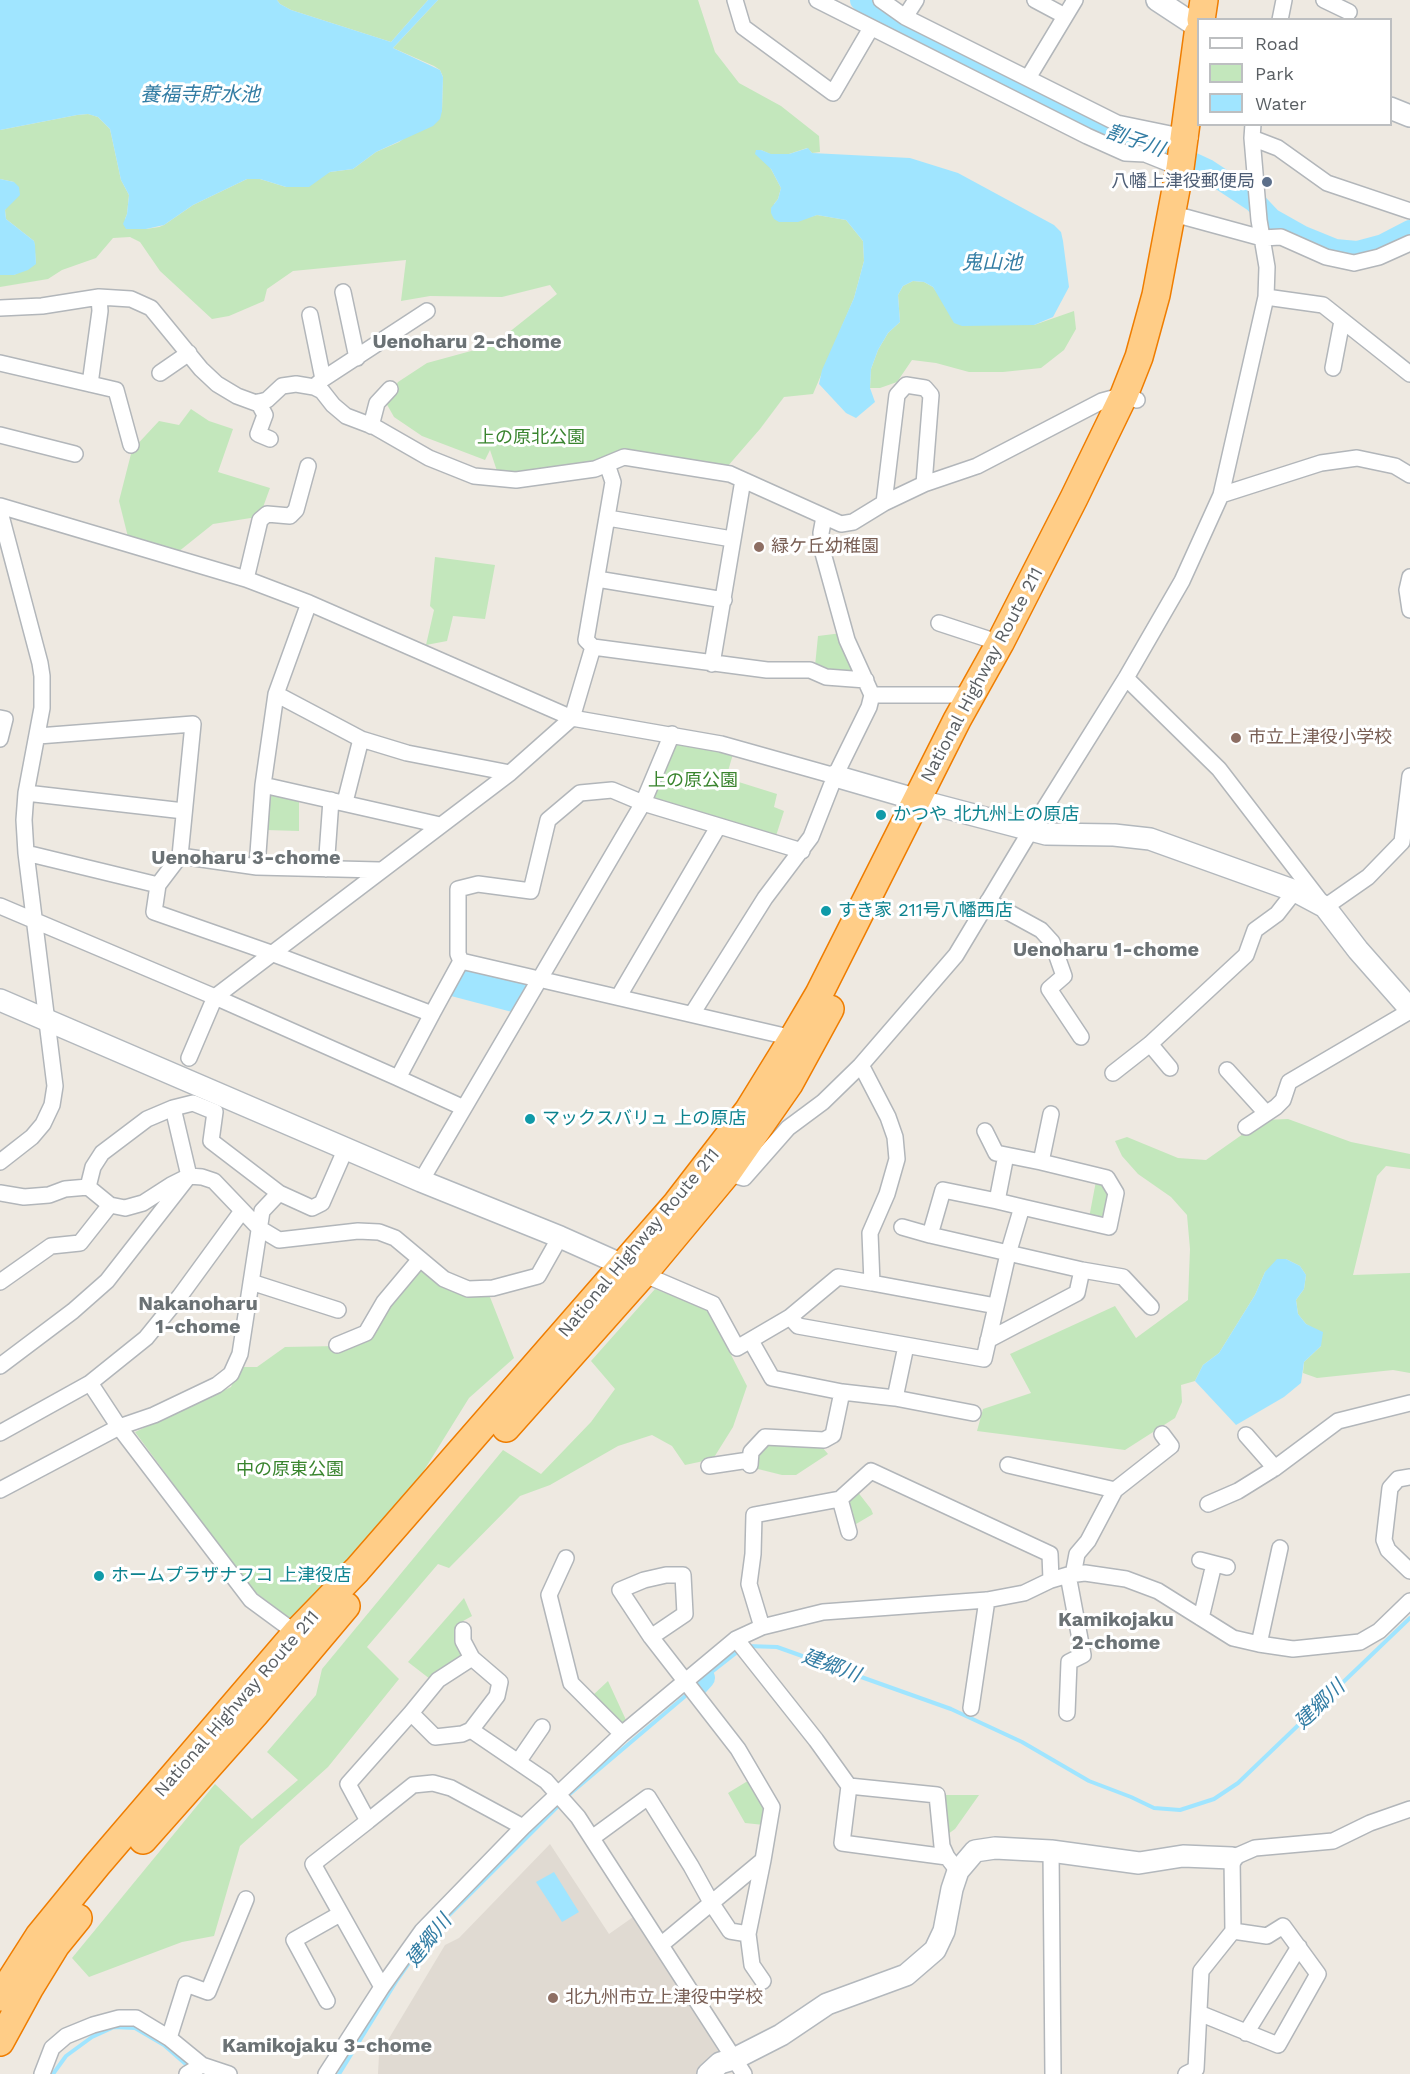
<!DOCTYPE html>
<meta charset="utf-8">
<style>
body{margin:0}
#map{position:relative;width:1410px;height:2074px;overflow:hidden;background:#eee9e1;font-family:"Work Sans",sans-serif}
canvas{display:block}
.legend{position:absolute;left:1197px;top:18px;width:195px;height:108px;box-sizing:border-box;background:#fff;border:2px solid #bdbfc1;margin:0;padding:8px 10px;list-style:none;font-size:18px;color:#5a5f63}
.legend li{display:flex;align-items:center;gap:12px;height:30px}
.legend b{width:30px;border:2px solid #bdbfc1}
</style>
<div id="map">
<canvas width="1410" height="2074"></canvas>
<ul class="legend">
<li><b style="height:8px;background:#fff"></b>Road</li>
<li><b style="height:16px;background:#c3e7bc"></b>Park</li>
<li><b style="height:16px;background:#a0e5ff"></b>Water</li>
</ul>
</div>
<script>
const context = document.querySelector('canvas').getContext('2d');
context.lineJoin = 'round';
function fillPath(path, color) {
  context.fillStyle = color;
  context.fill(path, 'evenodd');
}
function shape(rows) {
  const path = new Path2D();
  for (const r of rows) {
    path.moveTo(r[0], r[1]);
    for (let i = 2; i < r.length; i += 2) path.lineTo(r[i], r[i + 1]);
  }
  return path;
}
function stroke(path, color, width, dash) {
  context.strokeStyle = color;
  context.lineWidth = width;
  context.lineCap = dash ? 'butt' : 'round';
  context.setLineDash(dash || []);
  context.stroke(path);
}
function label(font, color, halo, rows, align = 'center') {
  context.font = font + ' "Work Sans","Noto Sans JP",sans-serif';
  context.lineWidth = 6;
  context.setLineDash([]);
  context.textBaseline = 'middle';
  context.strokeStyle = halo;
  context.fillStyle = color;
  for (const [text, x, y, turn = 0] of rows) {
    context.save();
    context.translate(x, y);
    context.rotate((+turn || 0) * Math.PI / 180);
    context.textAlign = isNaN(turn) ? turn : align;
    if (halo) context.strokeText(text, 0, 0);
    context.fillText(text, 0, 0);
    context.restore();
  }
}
fillPath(shape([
 [550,1844,609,1934,636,1915,727,2050,699,2074,378,2074,379,2055,445,1945,459,1938]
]), '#e0dad2');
fillPath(shape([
 [277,0,428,0,391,42,291,10,280,4],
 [438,0,698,0,715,52,739,83,781,106,819,136,820,152,812,153,807,148,789,154,770,154,761,150,781,188,778,199,774,204,810,217,817,215,846,220,863,241,864,261,854,298,813,394,784,397,760,429,727,467,618,452,592,465,507,475,497,471,490,450,485,460,422,436,394,417,385,401,398,382,427,363,493,345,557,294,550,285,502,297,430,296,401,301,406,260,293,271,267,289,264,301,229,316,212,319,160,271,140,242,130,237,113,238,96,258,62,270,48,279,0,287,0,275,14,275,36,263,34,241,6,219,5,210,14,182,0,179,0,130,77,115,88,114,98,117,110,129,121,180,129,195,127,214,125,219,127,229,146,229,159,227,164,225,193,205,247,179,260,179,286,187,330,172,353,169,376,152,399,142,442,111,443,77,440,70,434,66,393,48],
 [913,281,924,282,933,287,941,298,1034,325,1074,311,1076,329,1064,350,1041,368,1003,372,969,372,936,363,912,360,897,382,880,388,870,388,871,369,878,350,888,333,900,322,898,295,903,286],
 [191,409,209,421,233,429,218,472,270,488,262,510,257,517,213,524,178,552,128,537,119,501,132,450,159,421,179,425],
 [435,557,495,565,485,619,453,616,447,641,426,645,434,610,430,606],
 [842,633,856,675,826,671,815,666,818,636],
 [675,742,733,754,726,778,777,794,774,807,784,811,775,839,653,802,653,794],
 [268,792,299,798,299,831,266,830],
 [1288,1119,1351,1142,1410,1154,1410,1169,1386,1166,1377,1176,1353,1275,1410,1273,1410,1373,1393,1370,1317,1378,1303,1373,1304,1362,1321,1346,1313,1328,1306,1324,1298,1314,1296,1300,1304,1289,1306,1275,1300,1266,1286,1259,1265,1272,1255,1295,1219,1353,1203,1365,1195,1381,1181,1385,1182,1402,1175,1418,1125,1450,977,1431,983,1409,1031,1393,1010,1354,1115,1306,1136,1338,1188,1300,1190,1249,1187,1215,1171,1197,1138,1174,1122,1156,1115,1141,1127,1137,1178,1158,1206,1160,1263,1120],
 [1096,1181,1105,1184,1112,1194,1107,1222,1089,1218],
 [420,1264,488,1292,514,1358,469,1398,415,1485,292,1620,251,1589,135,1432,231,1387,239,1367,257,1367,285,1347,338,1346,368,1334],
 [655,1289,708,1310,747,1386,733,1427,713,1459,685,1465,672,1446,652,1435,618,1446,550,1485,520,1496,449,1568,438,1564,367,1647,399,1679,328,1767,240,1846,214,1936,182,1942,89,1977,72,1958,215,1784,252,1819,298,1780,267,1752,316,1695,322,1669,503,1450,541,1474,591,1422,615,1389,591,1361],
 [767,1444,822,1447,828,1454,796,1475,782,1475,758,1469,758,1452],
 [857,1491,871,1509,873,1514,851,1527,844,1502],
 [464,1598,472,1616,456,1625,454,1632,466,1657,430,1679,408,1662],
 [608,1681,626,1720,622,1725,592,1696],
 [751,1779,766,1807,764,1825,745,1823,728,1793],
 [946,1795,979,1795,955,1829,948,1834,944,1812]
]), '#c3e7bc');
fillPath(shape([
 [0,0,277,0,280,4,291,10,391,42,428,0,438,0,393,48,440,70,443,77,442,111,440,119,433,126,376,152,353,169,330,172,309,187,286,187,260,179,247,179,193,205,164,225,146,229,126,229,123,224,127,214,129,195,121,180,110,129,98,117,88,114,77,115,0,130],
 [808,148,812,153,910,158,958,173,1054,225,1061,232,1063,241,1069,287,1053,317,1034,325,962,326,954,323,933,287,924,282,913,281,903,286,898,295,900,322,888,333,878,350,871,369,870,388,875,402,856,418,846,413,819,384,822,370,854,298,864,261,863,241,846,220,817,215,798,222,779,222,774,219,771,213,771,208,778,199,781,188,771,169,755,154,756,150,761,150,771,154,789,154],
 [0,179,14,182,19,187,20,195,5,210,6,219,34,241,35,245,36,264,28,270,14,275,0,275],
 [469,969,525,983,527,988,512,1012,451,996,465,970],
 [1277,1259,1286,1259,1300,1266,1306,1275,1304,1289,1296,1300,1298,1314,1306,1324,1323,1332,1321,1346,1304,1362,1301,1383,1284,1397,1236,1425,1195,1381,1203,1365,1219,1353,1255,1295,1265,1272],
 [554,1872,579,1912,562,1922,536,1882]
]), '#a0e5ff');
stroke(shape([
 [747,1646,777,1647,951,1709,1022,1742,1089,1781,1131,1797,1154,1808,1180,1810,1214,1799,1238,1783,1410,1618],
 [704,1678,741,1649],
 [565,1798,690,1692],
 [53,2074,66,2056,92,2037,114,2027,135,2028,164,2045,189,2067],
 [339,2074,397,1980,428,1936,560,1804]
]), '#a0e5ff', 4);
stroke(shape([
 [861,0,874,12,925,45,1005,80,1118,137,1147,142,1207,170,1254,201,1271,219,1303,237,1335,250,1357,252,1383,245,1410,231],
 [695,1688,704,1678]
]), '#a0e5ff', 22);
const street = shape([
 [735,0,743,27,833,93,871,28],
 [817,0,1087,136,1125,153,1145,154,1180,168],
 [881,0,905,17,1117,123,1190,138],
 [1035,0,1065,16],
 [1324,0,1349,12],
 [905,17,916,0],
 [1280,20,1284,0],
 [1028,78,1075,0],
 [1252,138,1278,148,1327,183,1410,211],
 [1172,217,1185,217,1262,238,1281,237,1326,257,1354,263,1379,257,1410,243],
 [343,292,357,358],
 [1266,297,1323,305,1410,374],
 [0,308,42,306,99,297,131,299,151,308,201,369,217,384,237,396,256,403,267,400,282,386,296,384,314,387,322,391,333,405,346,416,375,427,429,458,474,476,516,480,595,469,624,457,730,474,841,524,853,522,884,503,924,484,977,466,1102,401,1124,395,1137,400],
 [310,315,323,379],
 [0,363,116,390,131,445],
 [1333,368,1342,321],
 [160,373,189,353],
 [90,384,100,311,99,297],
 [314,387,323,379,427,311],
 [258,402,265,415,258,434,270,439],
 [371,426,377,403,390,389],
 [0,435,75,454],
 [607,464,613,482,586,640,593,647,767,670,810,670,826,677,866,680],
 [1221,495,1321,463,1357,458,1395,466,1410,475],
 [884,503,897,395,906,385,925,388,931,395,924,484],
 [0,506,246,579,309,603,572,718,721,744,835,776],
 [0,512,40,663,42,676,42,708,26,793,24,820,26,853,55,1086,52,1105,43,1124,32,1137,0,1162],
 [824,517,821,533,823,553,847,640,872,695,974,695],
 [608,518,732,539],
 [1410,577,1407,590,1410,610],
 [246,579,260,520,267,514,290,516,296,510,308,466],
 [597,579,724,600],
 [939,623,1000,643],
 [712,664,743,480],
 [1126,678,1219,769,1325,907,1368,877,1402,842,1410,776],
 [276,694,361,739,407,753,510,773],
 [0,718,5,719,0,739],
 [38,736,193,724,180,856,158,885,154,912,271,953,432,1014,398,1078,464,1108,421,1181],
 [263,785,440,825],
 [26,793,184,811],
 [345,802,361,739],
 [26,853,158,885],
 [180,856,257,867,379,870],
 [257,867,263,785,276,694,309,603],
 [326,869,331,800],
 [988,901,1041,930,1052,942,1064,976,1049,989,1081,1037],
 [0,906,215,997,510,773,572,718,593,647],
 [461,961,793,1038],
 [619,996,718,827],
 [432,1014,461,961,458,954,458,889,478,884,531,891,548,820,580,793,612,790,643,803,802,851],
 [692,1014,765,898,811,837,835,776,869,707,872,695],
 [1150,1044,1170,1068],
 [189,1058,215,997,398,1078],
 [1227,1070,1266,1113],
 [1113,1073,1150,1044,1246,955,1255,930,1277,914,1295,891],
 [464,1108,643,803,672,734],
 [1246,1127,1276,1107,1283,1100,1289,1082,1410,1011],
 [985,1131,996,1153,1006,1155],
 [727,1173,744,1178,788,1128,823,1102,861,1065,956,955,1031,830,1126,678,1182,581,1221,495,1266,297,1267,267,1259,220,1252,138,1253,124],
 [88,1187,93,1167,102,1153,147,1119,173,1108,193,1103,215,1112,211,1141,279,1193,312,1208,322,1203,346,1148],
 [0,1193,24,1197,49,1195,65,1189,88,1187,110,1205,125,1208,143,1203,171,1185,189,1176,202,1177,214,1181,259,1228,279,1240,358,1231,379,1232,395,1238,444,1279,468,1289,493,1288,538,1276,560,1237],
 [997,1201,943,1190,930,1235,1082,1270,1123,1277,1151,1307],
 [1022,1207,1109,1227,1116,1193,1107,1178,1041,1162],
 [902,1227,930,1235],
 [643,1274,713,1304,737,1348,790,1317,838,1277,872,1283,870,1233,887,1194,897,1159,895,1137,888,1117,861,1065],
 [0,1282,51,1246,80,1243,110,1205],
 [251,1282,338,1310],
 [872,1283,996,1306],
 [790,1317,798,1326,984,1359,1008,1254,1022,1207,997,1201,1006,1155,1041,1162,1051,1114],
 [988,1340,1077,1293,1082,1270],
 [751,1341,772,1378,842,1392,895,1398],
 [337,1345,366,1333,384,1302,420,1259],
 [906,1346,895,1398,973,1413],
 [0,1366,73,1311,107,1281,189,1176,173,1108],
 [90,1383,119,1427,251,1600,300,1636],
 [0,1433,90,1383,146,1338,180,1296,242,1211],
 [1246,1435,1275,1468],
 [750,1465,751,1452,765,1437,824,1440,833,1435,842,1392],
 [1008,1465,1115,1490,1088,1541,1077,1554,1073,1575],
 [709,1466,749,1460],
 [1410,1477,1398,1479,1390,1488,1384,1540,1388,1550,1410,1571],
 [0,1490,119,1427,154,1415,217,1385,231,1374,240,1354,262,1211,279,1193],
 [1115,1490,1171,1446,1162,1434],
 [840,1499,849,1532],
 [1208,1504,1238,1491,1275,1468,1338,1421,1410,1403],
 [566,1558,549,1595,571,1683,622,1734],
 [1200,1560,1227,1567],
 [1201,1618,1214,1564],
 [762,1627,749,1584,753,1554,754,1515,840,1499,871,1471,1050,1554,1051,1580],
 [463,1630,463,1641,472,1658,500,1682,497,1696,471,1730],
 [651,1637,685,1614,683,1575,666,1575,644,1580,620,1590,651,1637,738,1749,772,1807,763,1860,662,1944],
 [736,1639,816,1740,849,1786,937,1795,942,1846,947,1857,958,1871],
 [1259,1644,1280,1548],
 [472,1658,438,1680,411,1713,435,1737,462,1734,471,1730,546,1781,578,1817,744,2074],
 [971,1708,987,1600],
 [1067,1713,1069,1662,1083,1655,1068,1575],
 [518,1762,542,1727],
 [849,1786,842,1843,947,1857],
 [368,1821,413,1785,433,1783,451,1788,523,1827],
 [592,1838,648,1797,691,1866,712,1904,730,1931,748,1934,763,1860],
 [1051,1851,1053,2074],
 [748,1934,752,1965,763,1981],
 [382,1987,313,1864,368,1821,348,1784,411,1713],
 [327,2001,294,1940,340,1914],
 [1199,2013,1278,2045,1318,1974,1283,1926,1267,1936,1233,1931],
 [1246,2033,1299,1947],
 [169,2038,186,1984,208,1992,246,1899],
 [42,2074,52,2048,66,2036,93,2025,119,2018,136,2018,169,2038,202,2065,229,2074],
 [187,2074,202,2065],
 [326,2074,382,1987,422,1931,523,1827,622,1734,736,1639,762,1627,823,1612,987,1600,1024,1593,1051,1580,1068,1575,1085,1573,1126,1579,1158,1591,1233,1638,1259,1644,1293,1649,1360,1642,1379,1631,1410,1601],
 [1186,2074,1196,2069,1201,1971,1233,1931,1232,1858,1255,1848,1333,1841,1370,1823,1410,1809]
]);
const secondary = shape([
 [1157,0,1198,27],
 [1390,108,1410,116],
 [835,776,932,804,1046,834,1114,835,1150,839,1295,891,1325,907,1358,950,1410,1009],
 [0,1000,421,1181,560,1237,634,1270],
 [708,2074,720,2063,734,2059,781,2035,827,2004,906,1975,935,1950,944,1931,952,1889,958,1871,975,1851,995,1848,1051,1851,1139,1863,1183,1856,1232,1858]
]);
const highway = shape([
 [1201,20,1204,0],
 [506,1428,643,1274,727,1173,789,1084,830,1009],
 [143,1840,255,1714,346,1606],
 [0,1997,39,1936,97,1865,296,1633,357,1570,677,1203,748,1111,793,1038,819,994,957,720,1000,643,1074,498,1124,395,1139,357,1156,295,1180,168,1198,34],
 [0,2042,29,1989,56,1945,78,1918]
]);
stroke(street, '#b2b6ba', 18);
stroke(secondary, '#b3b8bd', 24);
stroke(highway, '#ef7d00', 30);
stroke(street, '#fff', 15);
stroke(secondary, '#fff', 21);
stroke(highway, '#ffcd87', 27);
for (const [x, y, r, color] of [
 [1267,182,6,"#5c6f8a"],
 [759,547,6,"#8d6e63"],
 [1236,738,6,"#8d6e63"],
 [881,815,6,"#0f9aa8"],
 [826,911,6,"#0f9aa8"],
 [530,1119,6,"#0f9aa8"],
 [99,1576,6,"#0f9aa8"],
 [553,1998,6,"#8d6e63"]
]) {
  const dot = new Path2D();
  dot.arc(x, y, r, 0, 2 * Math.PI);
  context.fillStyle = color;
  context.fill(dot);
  stroke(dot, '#fff', 2);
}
label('18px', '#4e5e75', '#fff', [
 ["八幡上津役郵便局",1255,182]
], 'right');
label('18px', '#3a852f', '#fff', [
 ["上の原北公園",531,438],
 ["上の原公園",693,781],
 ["中の原東公園",290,1470]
]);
label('18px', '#785e54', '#fff', [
 ["緑ケ丘幼稚園",771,547],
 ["市立上津役小学校",1248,738],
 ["北九州市立上津役中学校",565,1998]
], 'left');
label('18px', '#5a5f63', '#fff', [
 ["National Highway Route 211",982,675,-62],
 ["National Highway Route 211",639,1243,-50],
 ["National Highway Route 211",237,1704,-49]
]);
label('18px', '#0d838f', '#fff', [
 ["かつや 北九州上の原店",893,815],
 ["すき家 211号八幡西店",838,911],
 ["マックスバリュ 上の原店",542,1119],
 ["ホームプラザナフコ 上津役店",111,1576]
], 'left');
label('italic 20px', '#337da4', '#fff', [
 ["養福寺貯水池",200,95],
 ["割子川",1135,141,19],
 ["鬼山池",992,263],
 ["建郷川",831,1666,20],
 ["建郷川",1320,1705,-44],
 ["建郷川",429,1941,-52]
]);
label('bold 20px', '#6b7275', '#fff', [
 ["Uenoharu 2-chome",467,342],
 ["Uenoharu 3-chome",246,858],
 ["Uenoharu 1-chome",1106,950],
 ["Nakanoharu",198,1304],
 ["1-chome",198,1327],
 ["Kamikojaku",1116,1620],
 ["2-chome",1116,1643],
 ["Kamikojaku 3-chome",327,2046]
]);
</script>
